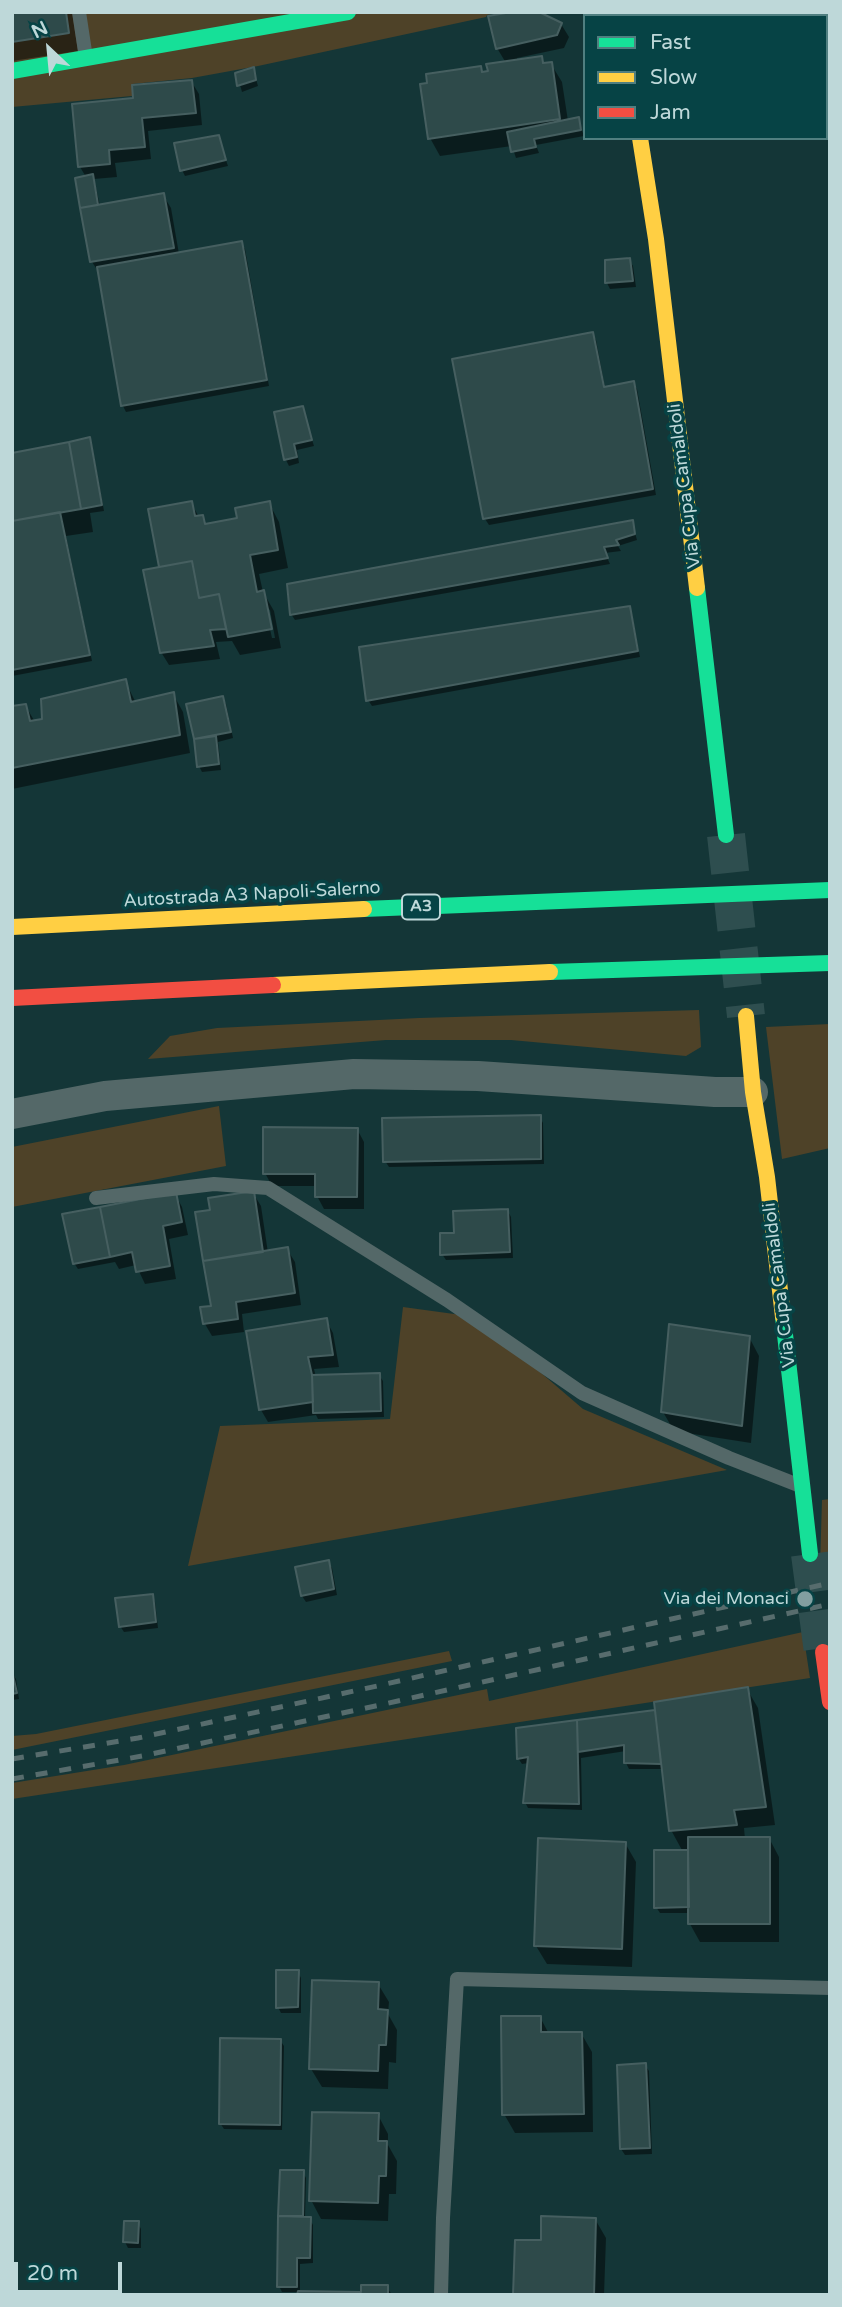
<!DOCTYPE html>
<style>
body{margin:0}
#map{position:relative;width:842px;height:2307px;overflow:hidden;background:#143637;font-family:"Varela Round",sans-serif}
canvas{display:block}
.frame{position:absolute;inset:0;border:14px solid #bed8d9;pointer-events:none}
.legend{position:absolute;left:583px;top:14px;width:245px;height:126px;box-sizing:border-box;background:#064345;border:2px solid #507f80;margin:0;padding:9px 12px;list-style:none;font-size:21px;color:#bed8d9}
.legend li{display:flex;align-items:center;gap:14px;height:35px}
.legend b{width:35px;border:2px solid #507f80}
.north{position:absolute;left:14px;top:14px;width:70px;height:70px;-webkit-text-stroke:5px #064345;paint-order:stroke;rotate:334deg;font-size:19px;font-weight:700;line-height:28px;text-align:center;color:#bed8d9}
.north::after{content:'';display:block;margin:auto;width:24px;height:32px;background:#bed8d9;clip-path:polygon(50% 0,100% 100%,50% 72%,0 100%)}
.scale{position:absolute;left:14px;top:2262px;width:108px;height:32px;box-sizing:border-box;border:4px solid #bed8d9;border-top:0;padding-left:9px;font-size:21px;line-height:24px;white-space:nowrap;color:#bed8d9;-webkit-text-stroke:5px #064345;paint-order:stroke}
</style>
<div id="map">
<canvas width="842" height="2307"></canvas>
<div class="frame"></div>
<ul class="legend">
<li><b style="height:9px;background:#16e098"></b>Fast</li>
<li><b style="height:9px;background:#ffcf43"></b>Slow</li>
<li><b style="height:9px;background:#f24e42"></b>Jam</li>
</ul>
<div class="north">N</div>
<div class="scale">20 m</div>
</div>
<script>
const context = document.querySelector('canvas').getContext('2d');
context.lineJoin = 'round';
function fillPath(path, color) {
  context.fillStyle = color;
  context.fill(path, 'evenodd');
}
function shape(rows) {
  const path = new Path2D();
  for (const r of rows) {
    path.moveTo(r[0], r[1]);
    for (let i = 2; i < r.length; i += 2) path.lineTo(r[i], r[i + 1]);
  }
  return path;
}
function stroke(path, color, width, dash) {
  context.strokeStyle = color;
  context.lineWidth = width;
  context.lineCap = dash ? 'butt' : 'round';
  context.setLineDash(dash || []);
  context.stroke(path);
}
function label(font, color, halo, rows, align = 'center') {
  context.font = font + ' "Varela Round",sans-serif';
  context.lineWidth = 7;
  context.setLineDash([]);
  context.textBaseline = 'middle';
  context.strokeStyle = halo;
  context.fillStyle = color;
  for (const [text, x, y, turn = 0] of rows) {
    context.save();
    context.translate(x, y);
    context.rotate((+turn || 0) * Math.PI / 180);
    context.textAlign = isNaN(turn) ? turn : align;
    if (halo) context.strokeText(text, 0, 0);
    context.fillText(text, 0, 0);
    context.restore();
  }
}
fillPath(shape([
 [12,12,500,12,487,15,486,17,258,66,192,78,132,84,132,96,12,107],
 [699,1010,701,1047,686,1056,511,1040,386,1040,148,1059,170,1036,217,1028,419,1018],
 [830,1024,830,1148,782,1159,766,1027],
 [219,1106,226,1166,12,1207,12,1147],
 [403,1307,476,1317,583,1409,727,1470,188,1566,220,1426,390,1419],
 [830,1499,830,1564,820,1566,822,1500],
 [803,1632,810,1678,12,1799,12,1783,124,1765,487,1689,489,1701],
 [449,1651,452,1661,12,1750,12,1736,36,1734]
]), '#4e4228');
fillPath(shape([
 [12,12,72,12,78,51,12,61],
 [561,24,569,37,564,48,517,58,517,61,541,58,545,65,551,64,562,82,568,121,578,119,584,136,536,145,539,153,516,158,512,146,440,156,430,138,480,68,483,74,506,63,497,48],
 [253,69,258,86,242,92,237,74],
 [191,81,199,94,202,125,148,131,151,159,115,163,117,177,94,179,100,206,163,195,171,208,179,254,241,243,245,249,269,386,126,412,123,406,100,274,92,262,82,208,86,177,80,167,74,105,135,100],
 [218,137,228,166,185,176,182,170],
 [629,260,633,266,636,287,610,289,607,283,606,262],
 [592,334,596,340,605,388,633,383,637,389,656,495,489,525,485,519,454,361],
 [302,408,314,446,297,450,299,463,289,466,286,460],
 [89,439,92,445,104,511,90,513,93,532,66,536,92,661,12,676,12,455],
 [191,503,199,517,202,517,207,526,239,519,269,503,279,522,288,568,259,574,263,592,274,611,281,648,240,655,232,641,216,642,220,659,169,665,161,652,161,568,150,510],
 [265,606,270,610,275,638,272,638],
 [632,522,637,540,618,546,621,551,605,553,610,564,295,620,291,614],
 [629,608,632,614,640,657,372,706,368,700],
 [125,681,136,703,173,694,183,712,190,753,12,789,12,708,25,705,35,722,44,721],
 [222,698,226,704,233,738,218,742,221,770,202,772,199,766,196,738],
 [540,1117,543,1123,544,1164,389,1167,385,1161],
 [357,1129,364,1142,364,1209,324,1209,317,1196,317,1186,272,1186,265,1173],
 [253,1193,261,1206,268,1253,287,1249,295,1262,301,1305,242,1314,244,1332,212,1336,205,1324,213,1307],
 [175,1194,182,1207,188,1235,169,1239,176,1279,145,1284,136,1265,119,1269,115,1262,78,1269,74,1263],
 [508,1211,511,1217,513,1258,446,1260,442,1254,456,1234],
 [326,1320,333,1333,339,1367,314,1369,316,1377,379,1375,383,1381,384,1417,318,1419,316,1415,268,1422,261,1410],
 [749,1337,759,1356,751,1443,674,1431,663,1412],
 [328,1562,332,1568,337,1595,306,1602,302,1596,297,1569],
 [152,1596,155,1602,158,1628,124,1632,120,1626],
 [12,1673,16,1679,19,1699,12,1700],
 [747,1689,758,1708,775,1825,744,1828,745,1839,769,1838,779,1857,779,1942,700,1942,690,1924,690,1913,660,1913,656,1907,683,1852,671,1830,663,1769,629,1769,626,1763,626,1751,581,1758,582,1810,528,1808,525,1802,529,1763,522,1764,518,1758,518,1730,657,1712],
 [625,1843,636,1862,632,1967,547,1964,536,1946],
 [298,1972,301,1978,301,2013,281,2013,278,2007],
 [378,1984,389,2002,388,2014,397,2030,396,2063,389,2062,388,2089,322,2087,311,2069],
 [540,2017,549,2034,581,2033,592,2052,593,2132,515,2133,504,2114],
 [280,2040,284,2046,282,2130,224,2129,220,2123],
 [645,2065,649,2071,652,2154,625,2155,621,2149],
 [378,2115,388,2134,388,2145,397,2161,396,2194,389,2194,388,2221,321,2219,311,2200],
 [282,2171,303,2172,306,2178,305,2218,310,2219,313,2225,313,2263,300,2264,300,2293,363,2294,387,2287,392,2295,299,2295,299,2292,282,2292,279,2286],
 [595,2219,606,2238,604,2295,515,2295,542,2242],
 [138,2223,141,2229,141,2248,128,2248,125,2242]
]), '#0007');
const building = shape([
 [12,12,66,12,69,33,12,42,12,12],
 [512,12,539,12,562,23,557,35,496,49,488,16,512,12],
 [542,56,543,63,552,62,560,119,428,139,420,84,427,83,426,74,481,66,482,72,488,71,486,64,542,56],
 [254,67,256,80,237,86,235,73,254,67],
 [192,80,196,113,142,118,145,147,109,150,110,164,78,167,72,104,133,98,132,85,192,80],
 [579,117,581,130,534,139,536,147,511,152,507,132,579,117],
 [219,135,226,160,180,171,174,143,219,135],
 [93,174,98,205,80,208,75,178,93,174],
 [164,193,174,248,90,262,80,208,164,193],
 [242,241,267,380,121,406,97,267,242,241],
 [630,258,633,281,605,283,605,260,630,258],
 [593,332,604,387,634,381,653,489,483,519,452,359,593,332],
 [303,406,312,440,294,444,297,457,284,460,274,412,303,406],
 [90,437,102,505,81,509,69,442,90,437],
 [69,442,81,509,12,521,12,453,69,442],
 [192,501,195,516,203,515,205,524,237,518,235,508,270,501,278,550,250,555,257,592,264,590,272,629,228,637,219,594,199,598,192,561,159,567,148,509,192,501],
 [60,512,90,655,12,670,12,521,60,512],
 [633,520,635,534,616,540,619,545,604,547,608,558,290,615,287,584,633,520],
 [192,561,199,598,219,594,226,629,210,630,214,646,160,653,143,570,192,561],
 [630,606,638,651,366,701,359,647,630,606],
 [126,679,131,702,174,692,180,735,12,768,12,706,26,704,30,721,42,719,41,699,126,679],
 [223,696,231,732,194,739,186,704,223,696],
 [216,736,219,764,197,767,194,739,216,736],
 [541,1115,541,1159,383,1162,382,1118,541,1115],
 [263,1127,358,1128,357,1197,315,1197,315,1174,263,1174,263,1127],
 [254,1191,263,1252,203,1261,195,1212,210,1210,208,1198,254,1191],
 [176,1192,182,1222,163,1226,170,1266,136,1272,132,1252,110,1257,100,1207,176,1192],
 [100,1207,110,1257,73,1264,62,1214,100,1207],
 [508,1209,510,1252,440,1255,440,1233,454,1233,453,1211,508,1209],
 [288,1247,295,1293,236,1302,238,1319,203,1324,200,1307,211,1306,203,1261,288,1247],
 [327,1318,333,1355,308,1357,312,1375,313,1402,259,1410,246,1331,327,1318],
 [669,1324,750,1336,742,1426,661,1412,669,1324],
 [380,1373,381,1411,313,1413,312,1375,380,1373],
 [329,1560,334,1589,301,1596,295,1567,329,1560],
 [153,1594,156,1622,119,1627,115,1598,153,1594],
 [12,1671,17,1693,12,1694,12,1671],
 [748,1687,766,1807,734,1810,737,1825,669,1831,654,1702,748,1687],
 [655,1710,661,1764,624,1763,624,1745,578,1752,577,1720,655,1710],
 [577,1720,579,1804,523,1803,528,1757,517,1759,516,1728,577,1720],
 [688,1837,770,1837,770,1924,688,1924,688,1837],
 [538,1838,626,1842,622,1949,534,1946,538,1838],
 [654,1850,688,1850,689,1907,654,1908,654,1850],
 [276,1970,299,1970,298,2007,276,2008,276,1970],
 [312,1980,379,1982,378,2009,388,2010,386,2045,379,2045,378,2071,309,2069,312,1980],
 [501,2016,541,2016,541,2032,582,2032,584,2114,502,2115,501,2016],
 [220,2038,281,2039,280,2125,219,2124,220,2038],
 [646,2063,650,2148,620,2149,617,2065,646,2063],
 [312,2112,379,2113,378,2141,387,2141,386,2176,379,2176,378,2203,309,2201,312,2112],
 [280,2170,304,2170,303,2216,278,2216,280,2170],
 [278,2216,311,2217,310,2258,297,2258,297,2287,277,2287,278,2216],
 [541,2216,596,2218,594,2295,513,2295,515,2240,541,2240,541,2216],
 [124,2221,139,2221,138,2243,123,2242,124,2221],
 [361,2285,388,2285,388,2295,297,2295,298,2291,361,2292,361,2285]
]);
fillPath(building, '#2e4a4a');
stroke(building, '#465f60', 2);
stroke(shape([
 [726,835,746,1016],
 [810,1554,823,1652]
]), '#2e4e4f', 38, [38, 19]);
stroke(shape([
 [79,12,86,58],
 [96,1198,214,1184,268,1188,447,1300,582,1393,729,1458,798,1485],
 [441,2295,443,2218,457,1979,830,1988]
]), '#546868', 14);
stroke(shape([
 [627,16,627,12],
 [12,1114,105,1096,354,1074,478,1076,715,1092,753,1092]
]), '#546868', 30);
stroke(shape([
 [12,71,348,12],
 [697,588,726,835],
 [364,909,830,890],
 [550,972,830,963],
 [783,1317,810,1554]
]), '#16e098', 16);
stroke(shape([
 [640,138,656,239,697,588],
 [12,927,364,909],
 [273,985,550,972],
 [746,1016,753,1092,767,1177,783,1317]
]), '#ffcf43', 16);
stroke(shape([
 [12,998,273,985],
 [823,1652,830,1702]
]), '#f24e42', 16);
stroke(shape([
 [12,1759,138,1738,377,1686,830,1583],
 [12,1779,142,1756,380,1705,830,1604]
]), '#576c6d', 5, [12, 12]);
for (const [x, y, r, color] of [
 [805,1599,9,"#829fa0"]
]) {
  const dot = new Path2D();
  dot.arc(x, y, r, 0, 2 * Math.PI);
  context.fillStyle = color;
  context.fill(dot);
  stroke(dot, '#064345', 2.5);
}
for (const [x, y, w] of [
 [421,907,38]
]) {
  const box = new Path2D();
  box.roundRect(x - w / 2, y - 12.5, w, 25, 5);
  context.fillStyle = '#064345';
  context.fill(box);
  stroke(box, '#bed8d9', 2);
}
label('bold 16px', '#bed8d9', null, [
 ["A3",421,907]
]);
label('18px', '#bed8d9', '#064345', [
 ["Via Cupa Camaldoli",685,486,-97],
 ["Autostrada A3 Napoli-Salerno",252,895,-3],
 ["Via Cupa Camaldoli",780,1285,-97]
]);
label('18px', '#bed8d9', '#064345', [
 ["Via dei Monaci",789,1599]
], 'right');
</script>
